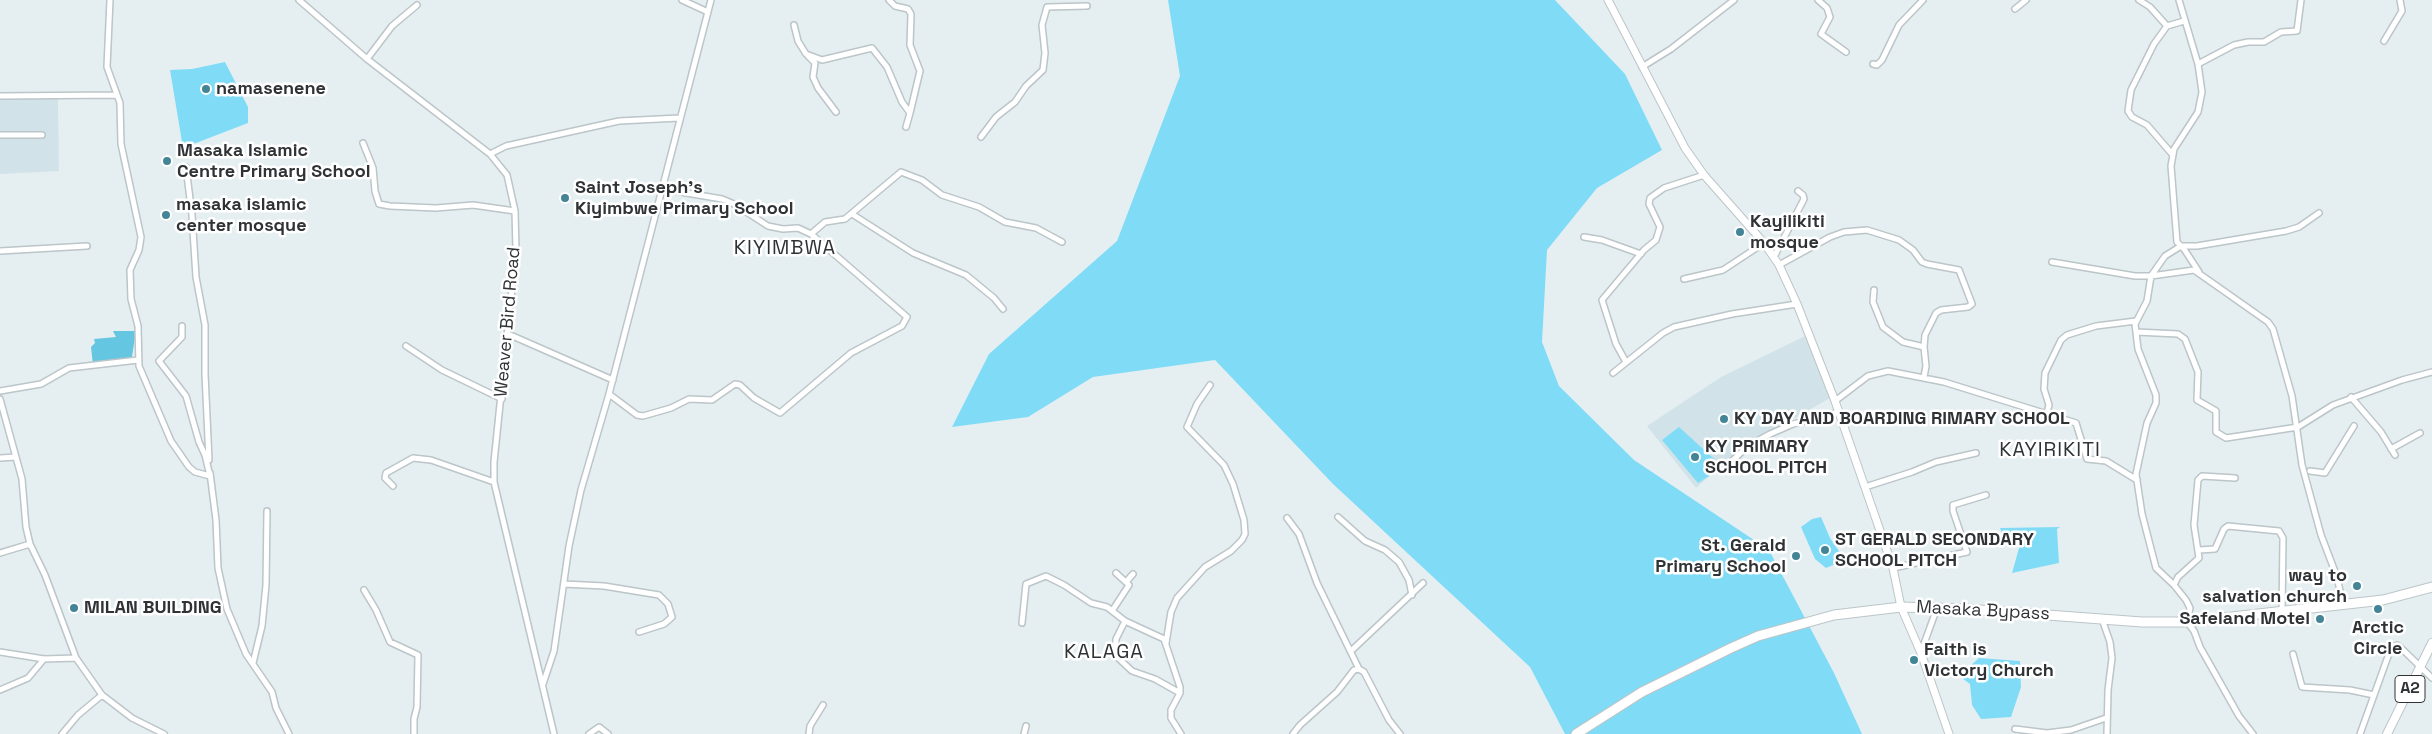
<!DOCTYPE html>
<style>
body{margin:0}
canvas{display:block;background:#e5eff2}
</style>
<canvas width="2432" height="734"></canvas>
<script>
const context = document.querySelector('canvas').getContext('2d');
context.lineJoin = 'round';
function fillPath(path, color) {
  context.fillStyle = color;
  context.fill(path, 'evenodd');
}
function shape(rows) {
  const path = new Path2D();
  for (const r of rows) {
    path.moveTo(r[0], r[1]);
    for (let i = 2; i < r.length; i += 2) path.lineTo(r[i], r[i + 1]);
  }
  return path;
}
function stroke(path, color, width, dash) {
  context.strokeStyle = color;
  context.lineWidth = width;
  context.lineCap = dash ? 'butt' : 'round';
  context.setLineDash(dash || []);
  context.stroke(path);
}
function label(font, color, halo, rows, align = 'center') {
  context.font = font + ' "Space Grotesk",sans-serif';
  context.lineWidth = 5;
  context.setLineDash([]);
  context.textBaseline = 'middle';
  context.strokeStyle = halo;
  context.fillStyle = color;
  for (const [text, x, y, turn = 0] of rows) {
    context.save();
    context.translate(x, y);
    context.rotate((+turn || 0) * Math.PI / 180);
    context.textAlign = isNaN(turn) ? turn : align;
    if (halo) context.strokeText(text, 0, 0);
    context.fillText(text, 0, 0);
    context.restore();
  }
}
fillPath(shape([
 [0,99,58,99,59,171,0,174],
 [1805,336,1830,398,1740,450,1696,488,1647,426,1721,377]
]), '#d1e3e9');
fillPath(shape([
 [1168,0,1555,0,1625,74,1662,150,1597,188,1547,250,1542,342,1559,386,1634,460,1769,550,1834,673,1862,734,1565,734,1530,667,1333,484,1215,360,1093,377,1028,417,952,427,989,354,1117,241,1180,76],
 [225,62,248,107,248,123,183,148,170,70,192,69],
 [1679,427,1723,467,1698,483,1662,440],
 [1821,517,1830,538,1845,560,1826,568,1815,559,1801,527,1812,519],
 [2060,527,2057,529,2059,563,2012,573,2021,541,2006,542,2000,528],
 [1979,658,2020,661,2021,687,2011,717,1981,719,1972,705,1970,684,1959,676]
]), '#80dcf6');
fillPath(shape([
 [113,331,136,331,131,363,93,365,91,347,95,343,94,339,116,337]
]), '#64c6e0');
const street = shape([
 [110,0,107,67,120,103,121,144,141,237,139,250,130,270,131,299,138,326,139,366,171,441,189,467,195,472,210,476,205,455,199,442,186,396,159,361,182,337,182,326],
 [299,0,367,59,490,154,507,175,515,211,516,250,494,462,494,482,554,734],
 [682,0,708,12],
 [889,0,895,6,908,9,911,14,910,45,920,71,910,113],
 [1818,0,1827,8,1830,17,1821,34,1846,52],
 [2139,0,2150,7,2167,26],
 [2179,0,2198,64,2202,92,2198,112,2174,149,2171,166,2177,242,2184,249,2199,272],
 [2015,9,2026,0],
 [794,25,798,41,806,54,822,60,872,48,887,67,902,102,910,113,906,127],
 [2384,41,2402,11,2400,0],
 [808,56,815,63,813,77,818,88,836,112],
 [367,59,392,26,417,5],
 [1873,64,1877,65,1882,60,1899,25,1923,0],
 [2198,64,2234,45,2248,42,2264,42,2281,32,2297,31,2301,0],
 [1642,67,1671,49,1734,0],
 [0,96,116,95],
 [0,135,42,135],
 [981,137,996,117,1015,102,1026,86,1043,70,1045,53,1042,25,1047,7,1087,6],
 [363,143,373,168,375,191,379,204,390,206,436,208,473,205,515,211],
 [490,154,506,146,619,121,679,118],
 [2172,154,2147,125,2132,117,2128,111,2131,90,2154,44,2167,26,2184,21],
 [186,167,192,215,196,277,205,325,205,374,209,460],
 [663,189,722,199,734,204,768,226,783,229,798,228,811,234,825,222,845,219,901,172,922,180,942,195,979,207,1005,222,1036,228,1062,242],
 [852,214,913,253,966,275,994,298,1003,309],
 [1584,237,1602,240,1641,254],
 [0,251,87,246],
 [1774,257,1804,199,1803,195,1798,191],
 [2052,262,2135,276,2151,276,2194,270,2268,322,2273,329,2292,396,2302,465,2321,535,2337,577,2343,604],
 [1779,265,1830,237,1844,232,1867,230,1899,240,1913,250,1922,262,1927,264,1959,270,1972,304,1968,307,1941,310,1936,313,1925,335,1924,347,1926,366,1924,377],
 [1684,279,1723,270,1764,243],
 [1874,290,1873,302,1883,327,1903,342,1924,347],
 [2136,332,2178,334,2185,339,2198,372,2197,400,2216,411,2216,432,2226,438,2298,427,2333,405,2402,380,2432,372],
 [508,334,613,380],
 [406,346,442,370,502,399],
 [1626,362,1616,344,1602,300,1644,250,1656,240,1660,227,1649,204,1650,198,1664,188,1704,175],
 [1613,373,1663,333,1674,327,1732,314,1797,304],
 [0,391,41,384,69,368,138,360],
 [609,394,637,415,643,416,671,408,689,399,712,400,735,384,740,385,754,398,780,413,851,353,902,326,907,317,811,234],
 [2351,397,2381,432,2395,455],
 [0,399,22,479,26,527,30,544,45,575,76,658,102,695,132,718,164,734],
 [1835,401,1868,376,1888,371,1944,382,2076,423,2087,459,2106,461,2137,480],
 [2047,413,2049,405,2044,389,2045,373,2061,340,2067,335,2096,326,2136,321],
 [2391,449,2420,433],
 [0,458,16,457],
 [1732,461,1748,446,1770,434,1793,424,1839,412],
 [2310,471,2325,473,2354,426],
 [210,473,216,520,218,568,227,609,246,654,272,692,276,708,289,734],
 [393,486,385,478,386,473,413,458,431,460,494,482],
 [1865,487,1912,472,1936,462,1976,453],
 [1338,517,1365,541,1385,550,1399,562,1409,580,1412,595],
 [1287,518,1299,534,1317,583,1359,669],
 [2199,550,2215,549,2224,529,2228,526,2279,531,2283,538,2282,612],
 [0,553,30,544],
 [1893,568,1967,552,1953,511,1953,505,1986,495],
 [1126,582,1133,574],
 [564,584,604,586,659,595,668,604,672,617,664,624,639,632],
 [2174,585,2178,577,2199,558,2194,525,2198,480,2202,476,2235,478],
 [364,590,376,610,390,642,418,655,417,707,414,719,414,734],
 [1112,611,1129,585,1116,573],
 [2102,619,2110,642,2112,658,2108,690,2107,734],
 [1125,621,1116,639,1115,655,1132,671,1155,679,1180,693],
 [1022,623,1026,584,1046,576,1064,585,1091,603,1107,607,1125,621,1164,639,1180,687,1180,693,1171,710,1171,718,1181,734],
 [1166,643,1171,612,1177,598,1205,567,1231,551,1242,540,1245,534,1244,520,1233,484,1224,465,1187,427,1197,404,1210,385],
 [1351,651,1423,583],
 [0,652,44,659,76,658],
 [1921,652,1937,608],
 [2293,654,2302,687,2350,690,2374,695],
 [253,663,262,626,266,585,267,511],
 [543,684,554,651,569,546,581,490,609,394,711,0],
 [0,690,28,678,44,659],
 [2015,729,2047,733,2071,730,2106,718],
 [62,734,78,715,102,695],
 [589,734,599,727,608,734],
 [809,734,810,726,823,705],
 [1024,734,1026,726],
 [1293,734,1300,725,1337,692,1354,670,1359,669,1364,672,1389,720,1400,734],
 [2253,734,2239,716,2200,647,2194,631,2187,622,2190,608,2186,600,2174,585,2156,568,2142,514,2136,474,2147,423,2156,403,2156,395,2138,349,2135,324,2147,301,2151,276,2165,256,2181,246,2197,246,2286,231,2299,227,2319,213],
 [2360,734,2391,648,2397,645,2400,647,2432,678]
]);
const secondary = shape([
 [1608,0,1685,148,1704,175,1764,243,1779,265,1797,304,1835,401,1893,568,1901,607,1921,653,1949,734]
]);
const primary = shape([
 [2387,734,2432,643]
]);
const highway = shape([
 [1576,734,1642,692,1731,648,1758,636,1834,615,1901,607,1966,609,2142,622,2187,622,2383,600,2432,587]
]);
stroke(street, '#bcc5c8', 8);
stroke(secondary, '#bcc5c8', 9);
stroke(primary, '#bcc5c8', 10);
stroke(highway, '#bcc5c8', 11);
stroke(street, '#fff', 5);
stroke(secondary, '#fff', 7);
stroke(primary, '#fff', 8);
stroke(highway, '#fff', 9);
for (const [x, y, r, color] of [
 [206,89,5,"#438597"],
 [167,161,5,"#438597"],
 [565,198,5,"#438597"],
 [166,215,5,"#438597"],
 [1740,232,5,"#438597"],
 [1724,419,5,"#438597"],
 [1695,457,5,"#438597"],
 [1825,550,5,"#438597"],
 [1796,556,5,"#438597"],
 [2357,586,5,"#438597"],
 [74,608,5,"#438597"],
 [2378,609,5,"#438597"],
 [2320,619,5,"#438597"],
 [1914,660,5,"#438597"]
]) {
  const dot = new Path2D();
  dot.arc(x, y, r, 0, 2 * Math.PI);
  context.fillStyle = color;
  context.fill(dot);
  stroke(dot, '#fff', 2);
}
for (const [x, y, w] of [
 [2410,689,30]
]) {
  const box = new Path2D();
  box.roundRect(x - w / 2, y - 13.5, w, 27, 4);
  context.fillStyle = '#fff';
  context.fill(box);
  stroke(box, '#303335', 1);
}
label('bold 16px', '#303335', null, [
 ["A2",2410,689]
]);
label('bold 18px', '#303335', '#fff', [
 ["namasenene",216,89],
 ["Masaka Islamic",177,151],
 ["Centre Primary School",177,172],
 ["Saint Joseph's",575,188],
 ["Kiyimbwe Primary School",575,209],
 ["masaka islamic",176,205],
 ["center mosque",176,226],
 ["Kayilikiti",1750,222],
 ["mosque",1750,243],
 ["KY DAY AND BOARDING RIMARY SCHOOL",1734,419],
 ["KY PRIMARY",1705,447],
 ["SCHOOL PITCH",1705,468],
 ["ST GERALD SECONDARY",1835,540],
 ["SCHOOL PITCH",1835,561],
 ["St. Gerald",1786,546,"right"],
 ["Primary School",1786,567,"right"],
 ["way to",2347,576,"right"],
 ["salvation church",2347,597,"right"],
 ["MILAN BUILDING",84,608],
 ["Safeland Motel",2310,619,"right"],
 ["Arctic",2378,628,"center"],
 ["Circle",2378,649,"center"],
 ["Faith is",1924,650],
 ["Victory Church",1924,671]
], 'left');
label('18px', '#303335', '#fff', [
 ["Weaver Bird Road",508,322,-85],
 ["Masaka Bypass",1983,611,3]
]);
context.letterSpacing = '1px';
label('20px', '#303335', '#fff', [
 ["KIYIMBWA",785,249],
 ["KAYIRIKITI",2050,451],
 ["KALAGA",1104,653]
]);
context.letterSpacing = '0px';
</script>
